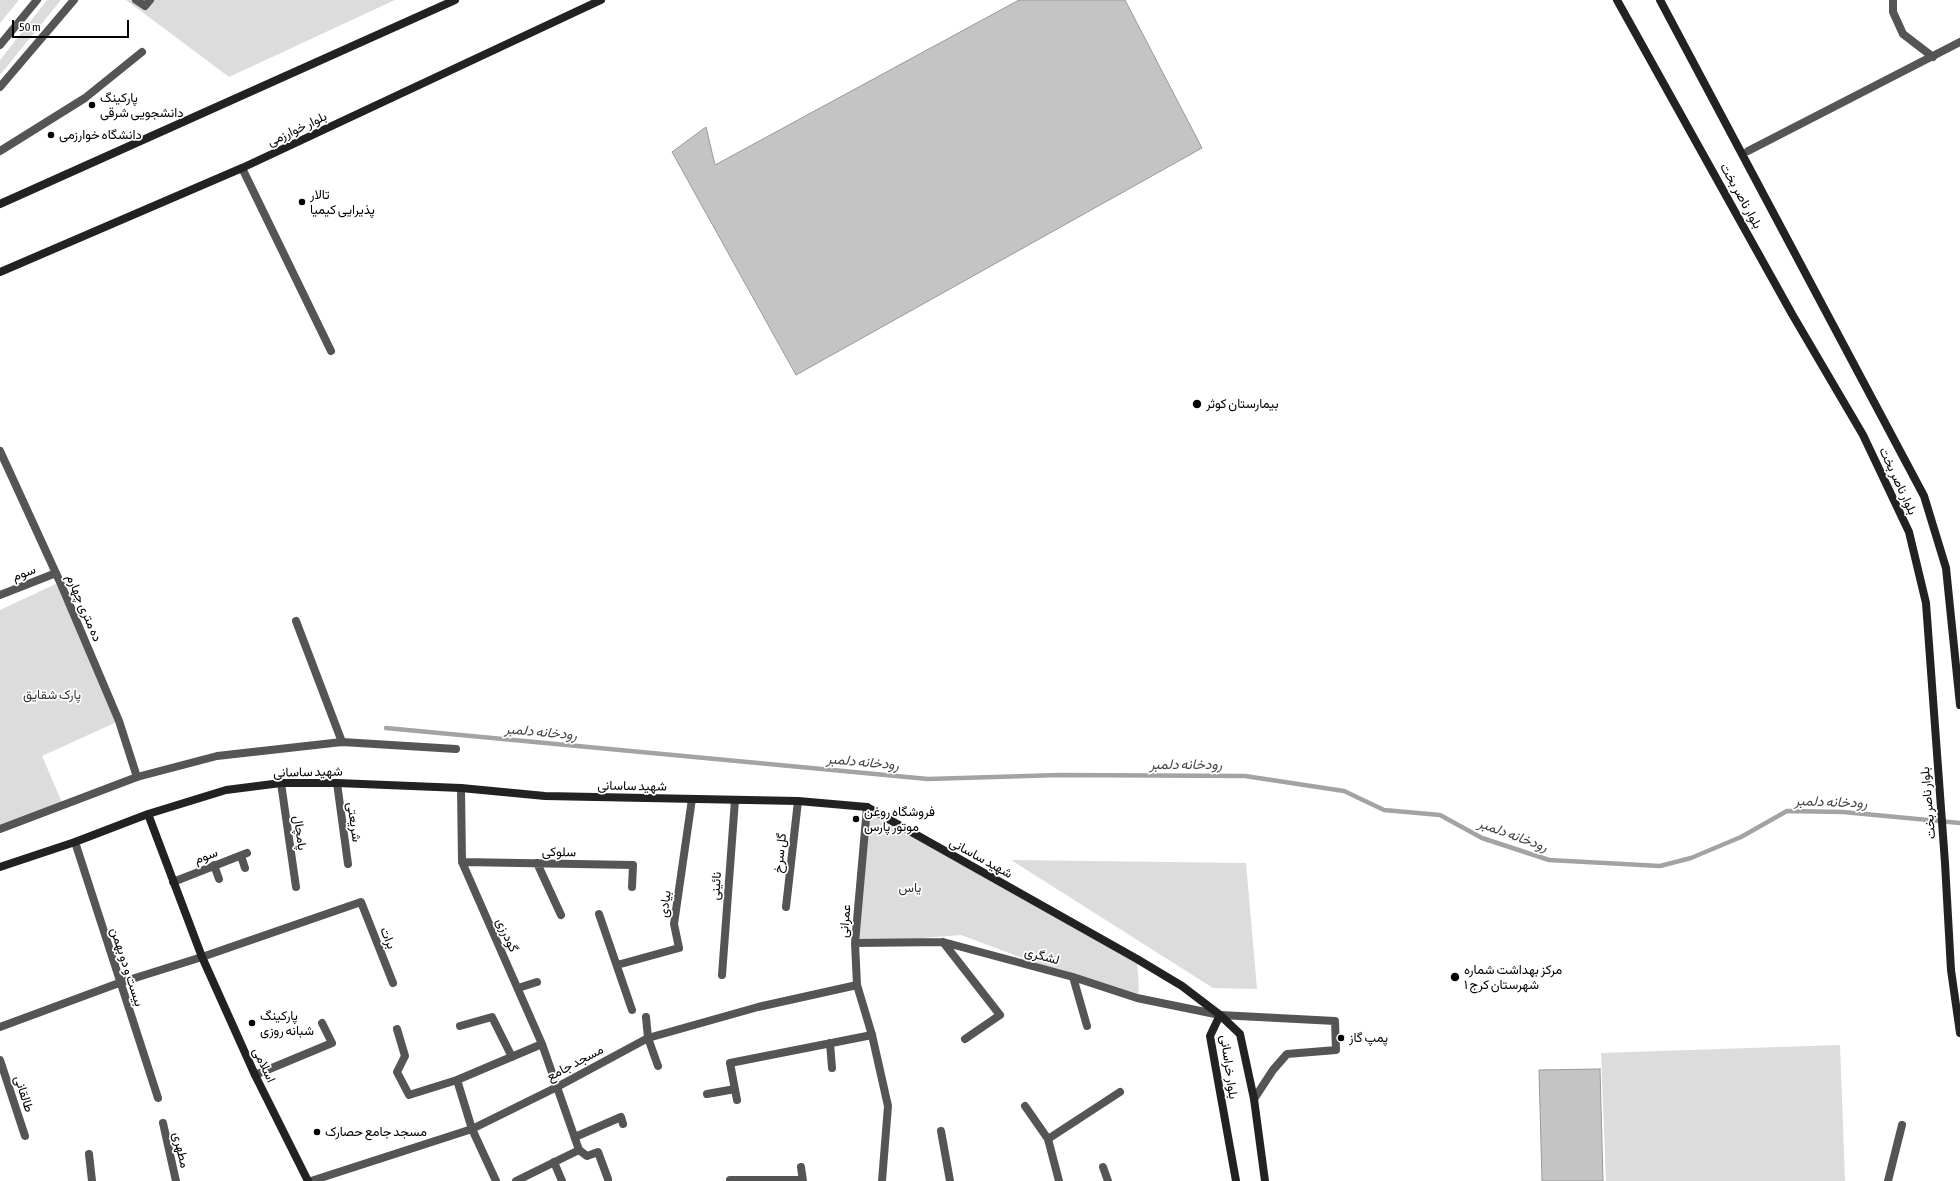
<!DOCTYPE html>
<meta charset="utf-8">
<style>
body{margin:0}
#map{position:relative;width:1960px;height:1181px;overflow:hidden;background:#fff;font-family:"Asap Condensed",sans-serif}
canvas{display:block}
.scale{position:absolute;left:12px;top:20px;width:117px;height:18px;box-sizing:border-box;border:2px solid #000;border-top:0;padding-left:5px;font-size:12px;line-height:14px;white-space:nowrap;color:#000;-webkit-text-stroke:3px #fff;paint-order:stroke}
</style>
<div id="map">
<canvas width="1960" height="1181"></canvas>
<div class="scale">50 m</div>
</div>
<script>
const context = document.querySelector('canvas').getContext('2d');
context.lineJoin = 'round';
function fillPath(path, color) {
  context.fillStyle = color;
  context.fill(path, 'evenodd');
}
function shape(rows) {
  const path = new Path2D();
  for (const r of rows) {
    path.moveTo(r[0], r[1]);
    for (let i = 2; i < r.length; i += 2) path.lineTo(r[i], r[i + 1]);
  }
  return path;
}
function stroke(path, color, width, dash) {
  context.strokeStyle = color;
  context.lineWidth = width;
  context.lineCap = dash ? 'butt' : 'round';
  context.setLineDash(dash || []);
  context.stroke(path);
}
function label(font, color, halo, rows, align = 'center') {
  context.font = font + ' "Asap Condensed",Vazirmatn,sans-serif';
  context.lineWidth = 3.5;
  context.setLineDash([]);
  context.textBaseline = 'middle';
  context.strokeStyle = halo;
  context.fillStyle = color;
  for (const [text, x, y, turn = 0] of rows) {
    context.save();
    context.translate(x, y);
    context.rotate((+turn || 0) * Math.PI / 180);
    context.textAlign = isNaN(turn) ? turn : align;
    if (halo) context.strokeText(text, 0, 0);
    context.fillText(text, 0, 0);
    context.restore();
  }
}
fillPath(shape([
 [0,0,19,0,0,23],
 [47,0,61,0,0,75,0,60],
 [126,0,395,0,229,77],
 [60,582,119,721,42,756,64,807,0,831,0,610],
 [867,807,1137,959,1139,989,1137,998,1073,977,961,935,855,943],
 [1011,860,1246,863,1257,989,1213,988],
 [1840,1045,1845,1181,1606,1181,1601,1053]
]), '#dcdcdc');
stroke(shape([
 [386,728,928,779,1060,775,1245,776,1344,791,1384,810,1440,815,1482,838,1549,860,1660,866,1691,858,1741,837,1787,811,1843,812,1960,823]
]), '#a3a3a3', 4.5);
const building = shape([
 [1019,0,1125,0,1202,148,796,375,672,152,706,127,715,165,1019,0],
 [1600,1069,1603,1181,1542,1181,1539,1070,1600,1069]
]);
fillPath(building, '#c4c4c4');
stroke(building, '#999', 1);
stroke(shape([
 [136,0,145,6,150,0],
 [1893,0,1893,12,1903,34,1933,57],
 [0,45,37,0],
 [0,87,74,0],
 [0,151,85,98,142,52],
 [1748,151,1960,42],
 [0,829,137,777,217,756,342,742,456,749],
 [786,907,798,801],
 [1220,1015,1335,1021,1336,1050,1287,1054,1273,1070,1254,1099],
 [830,1043,832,1068],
 [707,1094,735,1089],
 [737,1100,730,1063,872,1035],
 [163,1123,176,1181],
 [575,1137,621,1117,623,1124],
 [579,1150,587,1156,598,1152,608,1179],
 [554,1162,562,1181],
 [1103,1167,1108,1181],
 [730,1180,802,1180]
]), '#555', 8);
stroke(shape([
 [242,168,331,351],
 [0,451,60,582,119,721,137,777],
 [0,595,56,573],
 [296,621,342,742],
 [281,783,296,887],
 [337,783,348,864],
 [461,788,462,862,542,1044,579,1150,516,1181],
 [867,807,855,943,857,985,872,1035,888,1106,882,1181],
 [75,842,158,1098],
 [241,856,245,868],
 [462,862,633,865,632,887],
 [537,863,561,915],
 [214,865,219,879],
 [173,882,247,853],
 [599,914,632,1010],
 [943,942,1000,1015,965,1039],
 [855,943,943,942,1073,977,1137,998,1220,1015],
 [617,965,679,948,674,924,692,799],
 [722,975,735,800],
 [1073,977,1087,1026],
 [518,988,537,982],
 [646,1017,648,1038,658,1066],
 [460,1026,492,1017,512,1057],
 [0,1027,119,983,202,957,361,902,393,983],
 [397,1029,405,1056,397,1072,409,1095,457,1080],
 [0,1060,25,1136],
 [255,1075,332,1043,322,1023],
 [1025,1106,1048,1139,1059,1181],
 [941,1131,950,1181],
 [1048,1139,1120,1092],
 [89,1154,92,1181],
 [801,1167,803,1181],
 [311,1181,472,1129,557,1087,648,1038,758,1007,857,985],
 [496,1181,472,1129,457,1080,542,1044],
 [1888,1181,1902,1125]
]), '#555', 8);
stroke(shape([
 [1617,0,1792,314,1863,435,1909,532,1926,603,1945,863,1951,970,1960,1033],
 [1660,0,1924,496,1946,568,1960,705],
 [0,204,455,0],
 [0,272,242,168,601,0],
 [148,814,202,957,255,1075,308,1181],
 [0,867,75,842,148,814,226,790,281,783,337,783,461,788,545,796,798,801,867,807,1137,959,1182,986,1220,1015,1240,1034,1254,1099,1265,1181],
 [1220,1015,1210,1036,1236,1181]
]), '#222', 8);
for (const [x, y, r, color] of [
 [92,105,4,"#000"],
 [51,135,4,"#000"],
 [302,202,4,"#000"],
 [1197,404,5,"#000"],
 [856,819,4,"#000"],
 [1455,977,5,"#000"],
 [252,1023,4,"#000"],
 [1341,1038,4,"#000"],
 [317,1132,4,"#000"]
]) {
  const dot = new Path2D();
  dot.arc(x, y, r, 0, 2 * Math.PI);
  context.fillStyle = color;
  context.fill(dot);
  stroke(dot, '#fff', 1.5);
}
label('13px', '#000', '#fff', [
 ["پارکینگ",100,98],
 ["دانشجویی شرقی",100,113],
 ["دانشگاه خوارزمی",59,135],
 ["تالار",310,195],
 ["پذیرایی کیمیا",310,210],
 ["بیمارستان کوثر",1206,404],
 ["فروشگاه روغن",864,812],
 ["موتور پارس",864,827],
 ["مرکز بهداشت شماره",1464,970],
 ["۱ شهرستان کرج",1464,985],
 ["پارکینگ",260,1016],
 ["شبانه روزی",260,1031],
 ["پمپ گاز",1349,1038],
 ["مسجد جامع حصارک",325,1132]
], 'left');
label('13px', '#000', '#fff', [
 ["بلوار خوارزمی",297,129,-25],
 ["بلوار ناصر بخت",1741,196,61],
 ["بلوار ناصر بخت",1898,481,65],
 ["سوم",24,573,-21],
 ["ده متری چهارم",84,608,67],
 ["شهید ساسانی",308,772,-1],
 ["شهید ساسانی",632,786,1],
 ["بلوار ناصر بخت",1928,803,-95],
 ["شریعتی",354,822,82],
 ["پامچال",300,833,82],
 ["سلوکی",559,852,1],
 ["گل سرخ",780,853,-84],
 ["سوم",206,856,-21],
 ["شهید ساسانی",981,858,29],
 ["نائینی",716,886,-86],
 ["بیادی",665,904,-83],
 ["عمرانی",845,921,-85],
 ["گودرزی",507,935,66],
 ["برات",388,938,68],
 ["لشگری",1042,956,15],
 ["بیست و دو بهمن",127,967,72],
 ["مسجد جامع",575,1063,-28],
 ["اسلامی",264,1065,65],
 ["بلوار خراسانی",1229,1067,82],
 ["طالقانی",24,1094,72],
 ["مطهری",181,1150,77]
]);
label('13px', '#333', '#fff', [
 ["پارک شقایق",52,695],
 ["یاس",910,888]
]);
label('italic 14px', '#444', '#fff', [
 ["رودخانه دلمبر",541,732,5],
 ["رودخانه دلمبر",863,762,5],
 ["رودخانه دلمبر",1186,765],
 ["رودخانه دلمبر",1831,802,2],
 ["رودخانه دلمبر",1513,835,20]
]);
</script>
